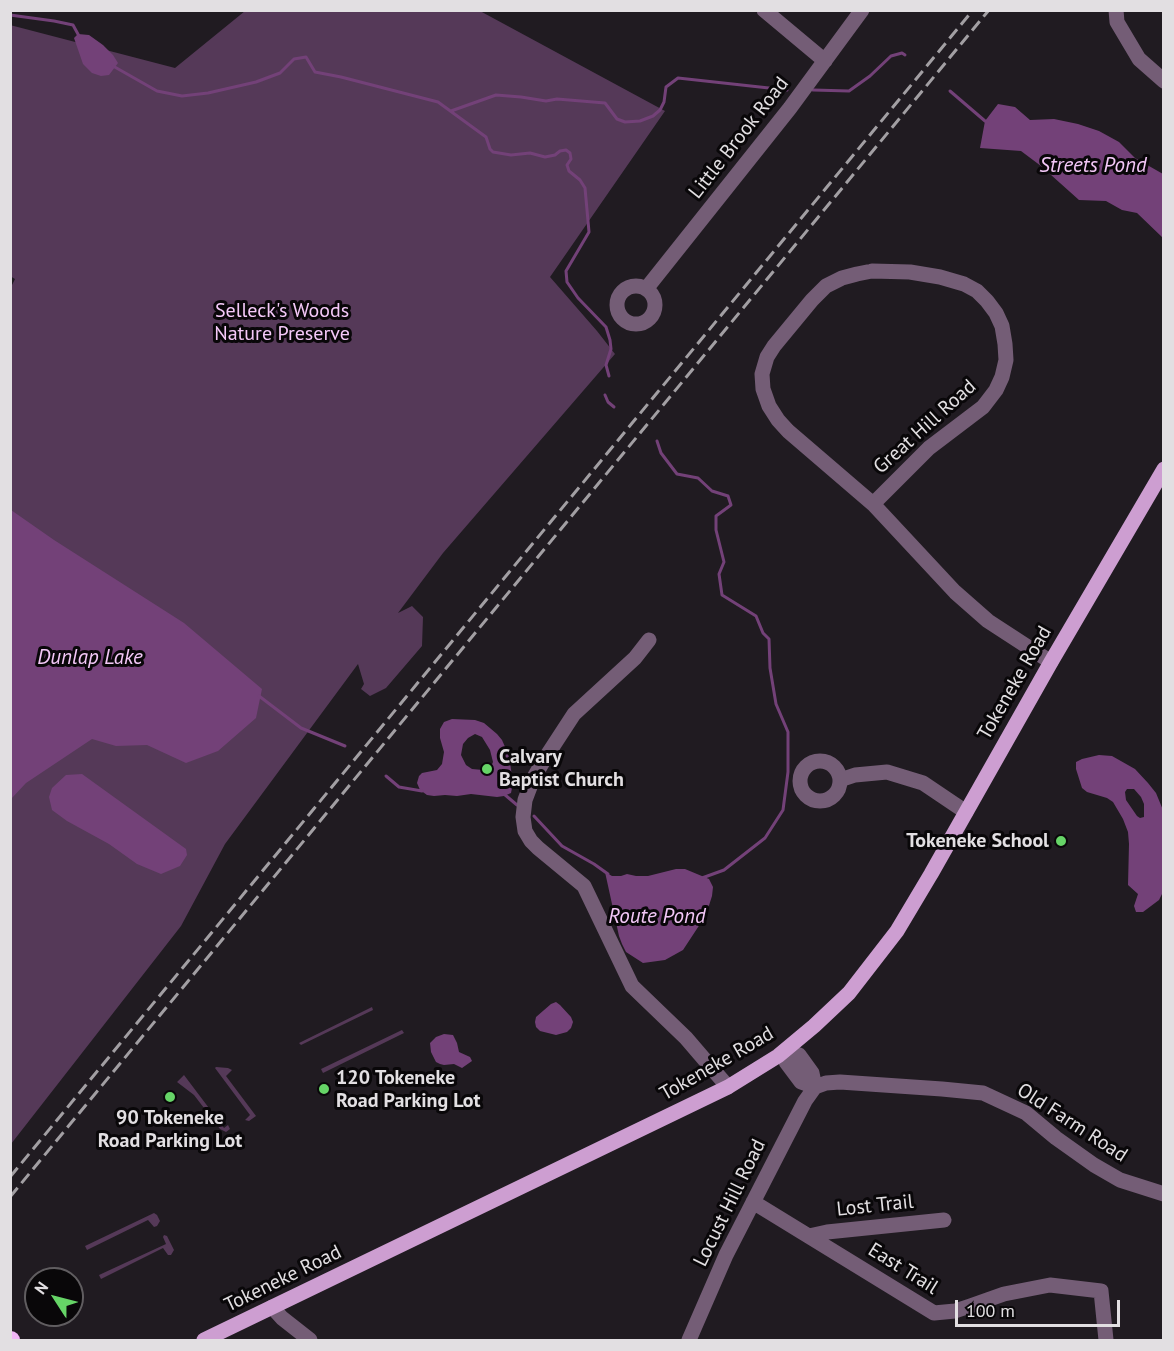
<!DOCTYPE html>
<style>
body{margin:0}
#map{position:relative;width:1174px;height:1351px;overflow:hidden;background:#201b21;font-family:"PT Sans",sans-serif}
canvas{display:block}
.frame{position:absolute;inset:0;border:12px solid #e2dfe2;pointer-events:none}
.north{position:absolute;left:24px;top:1267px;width:60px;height:60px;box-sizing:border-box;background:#090709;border:2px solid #605d60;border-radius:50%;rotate:306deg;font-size:16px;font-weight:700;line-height:24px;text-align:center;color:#e2dfe2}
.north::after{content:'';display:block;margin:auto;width:21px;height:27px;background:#66d467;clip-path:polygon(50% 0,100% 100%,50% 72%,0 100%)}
.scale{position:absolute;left:955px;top:1300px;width:165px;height:27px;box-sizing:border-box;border:3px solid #e2dfe2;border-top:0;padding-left:8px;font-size:18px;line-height:21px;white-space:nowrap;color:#e2dfe2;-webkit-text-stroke:4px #090709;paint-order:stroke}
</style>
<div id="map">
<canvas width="1174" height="1351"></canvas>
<div class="frame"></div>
<div class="north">N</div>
<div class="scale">100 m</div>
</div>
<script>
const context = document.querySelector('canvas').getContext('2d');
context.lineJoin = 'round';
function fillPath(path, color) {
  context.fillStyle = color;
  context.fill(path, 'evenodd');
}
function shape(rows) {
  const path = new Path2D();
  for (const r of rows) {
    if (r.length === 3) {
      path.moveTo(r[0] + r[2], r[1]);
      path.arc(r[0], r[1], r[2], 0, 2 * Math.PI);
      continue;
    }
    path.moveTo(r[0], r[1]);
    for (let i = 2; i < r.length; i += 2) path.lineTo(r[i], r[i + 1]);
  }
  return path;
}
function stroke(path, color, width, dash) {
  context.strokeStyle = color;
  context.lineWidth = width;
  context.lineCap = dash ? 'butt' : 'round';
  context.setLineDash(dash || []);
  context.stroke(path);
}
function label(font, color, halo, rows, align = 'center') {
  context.font = font + ' "PT Sans",sans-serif';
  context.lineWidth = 6;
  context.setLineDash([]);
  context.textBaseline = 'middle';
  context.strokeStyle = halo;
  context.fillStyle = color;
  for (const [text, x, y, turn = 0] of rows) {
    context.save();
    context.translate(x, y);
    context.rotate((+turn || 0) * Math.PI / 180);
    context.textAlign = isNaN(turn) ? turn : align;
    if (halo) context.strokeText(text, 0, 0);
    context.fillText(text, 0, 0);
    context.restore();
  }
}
fillPath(shape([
 [245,11,480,11,665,111,550,277,597,331,615,354,443,553,398,613,412,606,423,617,422,646,386,688,370,696,361,689,364,684,358,664,225,844,181,926,11,1144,10,289,15,279,10,276,10,25,175,68],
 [372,1007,373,1010,301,1045,299,1043],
 [402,1030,404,1033,323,1073,321,1069],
 [216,1067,228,1068,232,1070,226,1076,256,1116,249,1121,245,1120,250,1115,215,1068],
 [184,1075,224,1128,228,1125,230,1129,226,1132,220,1129,194,1095,177,1082],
 [154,1213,157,1215,160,1221,157,1226,154,1227,148,1220,87,1250,85,1246],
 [164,1235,167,1236,174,1250,171,1255,168,1255,163,1248,101,1279,99,1275,166,1244,163,1237]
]), '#553958');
fillPath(shape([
 [78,34,89,35,103,45,113,55,118,63,109,75,101,76,92,73,83,64,74,38],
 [998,104,1015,107,1030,120,1054,119,1078,124,1099,131,1119,142,1135,158,1163,174,1163,238,1137,213,1122,210,1106,201,1079,200,1041,166,1021,151,980,148,985,121],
 [11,510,54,540,184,623,262,689,256,718,218,751,186,763,147,745,116,746,92,739,26,783,11,799],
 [452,719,475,720,484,723,497,734,502,740,509,756,513,783,511,793,504,796,497,797,471,794,457,796,445,795,434,796,427,795,420,790,417,783,419,776,422,773,437,770,442,764,444,752,440,738,440,729,444,722],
 [475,734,482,737,490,750,493,762,490,769,483,770,472,769,466,765,461,755,463,744,468,738],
 [1099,755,1112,756,1135,769,1148,783,1156,793,1163,810,1163,892,1159,900,1143,912,1136,912,1134,906,1138,894,1128,885,1129,844,1128,832,1123,819,1113,802,1107,798,1087,792,1082,788,1076,769,1076,762,1082,759],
 [1127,789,1134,789,1141,797,1144,804,1144,817,1140,818,1137,816,1126,800,1125,792],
 [82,774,186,849,187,855,180,866,161,874,137,864,109,844,67,821,52,810,49,797,52,788,66,775],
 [676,869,685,869,709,879,713,887,712,896,706,915,683,950,665,960,643,963,626,952,622,944,619,936,605,872,612,876,621,876,627,874,636,876,648,876],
 [556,1002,560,1005,571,1017,573,1022,571,1028,567,1032,556,1035,540,1031,536,1027,535,1022,536,1017,551,1004],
 [444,1034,453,1035,457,1043,459,1052,470,1057,472,1061,462,1068,454,1064,444,1065,440,1064,436,1062,431,1052,430,1043,436,1037]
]), '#734178');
stroke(shape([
 [10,15,54,21,73,25,79,36],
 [113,66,157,91,182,96,208,93,256,82,280,73,294,59,306,57,315,72,341,77,438,102,486,137,490,149,493,152,511,155,530,153,545,157,555,155,560,151,566,150,570,153,571,159,567,165,569,171,580,180,585,188,589,232,566,271,567,282,578,298,606,327,610,340,611,349,606,365,609,376],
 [813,90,849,91,870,76,891,56,902,53,905,55],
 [950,91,985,121,988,122],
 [451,111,496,95,521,97,546,101,557,99,605,103,617,119,625,122,640,121,653,116,660,110,664,102,666,87,678,78,787,90],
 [605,395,608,402,614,407],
 [657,441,661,453,677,474,698,478,712,491,728,496,731,505,716,516,716,530,724,562,719,574,722,595,756,616,763,633,769,639,770,668,776,704,788,732,788,772,783,810,765,838,724,870,702,878],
 [259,696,301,728,345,746],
 [386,776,399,787,422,791],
 [504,794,517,805],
 [534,816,562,846,594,864,608,874]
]), '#734178', 3);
stroke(shape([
 [764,10,825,61],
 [1116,10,1117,22,1139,59,1164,81],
 [872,271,910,272,940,277,964,284,977,291,987,301,996,313,1002,326,1005,344,1006,360,1002,377,996,390,983,407,929,448,873,504,788,431,778,420,769,406,763,389,762,374,767,357,774,346,812,300,826,286,842,278,857,274,872,271],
 [636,305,19],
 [646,289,790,108,862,10],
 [873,504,955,592,988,621,1051,662],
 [649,640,635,658,574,714,544,760,533,779,525,800,523,817,525,831,531,841,538,848,584,886,632,986,686,1038,728,1087],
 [820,781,20],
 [840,780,855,775,887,772,923,783,966,812],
 [815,1087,812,1073,799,1055,786,1051,786,1062,801,1082,815,1087,826,1083,840,1082,942,1089,983,1093,1026,1113,1056,1138,1094,1165,1120,1180,1164,1194],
 [753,1202,934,1313,955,1311,970,1306,1004,1294,1050,1285,1101,1291,1106,1340],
 [809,1236,827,1232,944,1220],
 [272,1307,282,1318,310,1340],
 [689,1340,726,1255,805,1101,815,1087]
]), '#745d76', 15);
stroke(shape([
 [204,1340,728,1087,778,1056,814,1026,849,993,897,931,931,874,1051,662,1164,469]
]), '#cd9ed1', 15);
stroke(shape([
 [10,1340,11,1340]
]), '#f0b7f5', 18);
stroke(shape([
 [10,1177,973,10],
 [10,1197,989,10]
]), '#a29fa3', 3, [12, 6]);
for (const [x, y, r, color] of [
 [487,769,6,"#66d467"],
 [1061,841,6,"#66d467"],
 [324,1089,6,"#66d467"],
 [170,1097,6,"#66d467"]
]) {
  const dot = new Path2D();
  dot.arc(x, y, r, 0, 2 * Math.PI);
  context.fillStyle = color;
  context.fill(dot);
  stroke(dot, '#090709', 2);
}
label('20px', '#e2dfe2', '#090709', [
 ["Little Brook Road",739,138,-52],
 ["Great Hill Road",925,427,-42],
 ["Tokeneke Road",1015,683,-60],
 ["Tokeneke Road",717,1064,-30],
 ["Old Farm Road",1072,1123,33],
 ["Locust Hill Road",730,1203,-64],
 ["Lost Trail",875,1206,-6],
 ["East Trail",903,1269,32],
 ["Tokeneke Road",283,1279,-26]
]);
label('20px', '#f5c9f9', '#090709', [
 ["Selleck's Woods",282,311],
 ["Nature Preserve",282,334]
]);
label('bold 20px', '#e2dfe2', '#090709', [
 ["Calvary",499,757],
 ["Baptist Church",499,780],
 ["Tokeneke School",1049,841,"right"],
 ["120 Tokeneke",336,1078],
 ["Road Parking Lot",336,1101],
 ["90 Tokeneke",170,1118,"center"],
 ["Road Parking Lot",170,1141,"center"]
], 'left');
label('italic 21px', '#f3c7f7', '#090709', [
 ["Streets Pond",1093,166],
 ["Dunlap Lake",90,658],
 ["Route Pond",657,917]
]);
</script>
